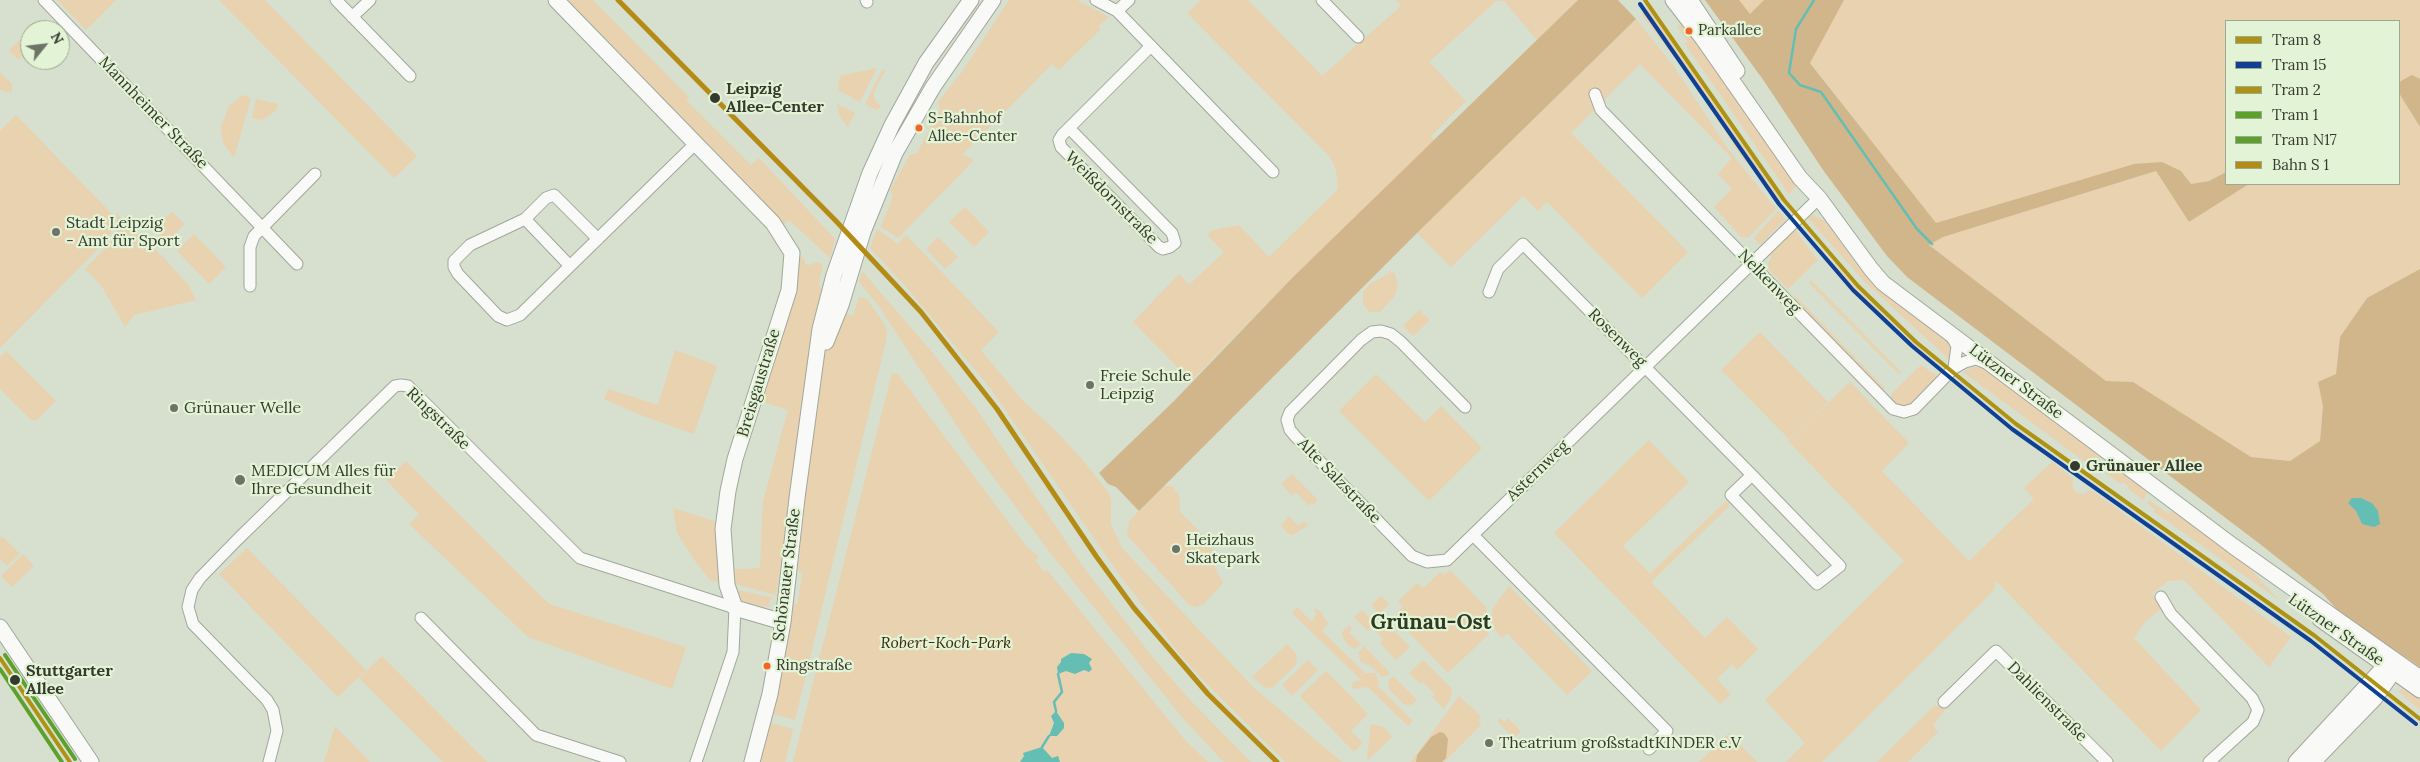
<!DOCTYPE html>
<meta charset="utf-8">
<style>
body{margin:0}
#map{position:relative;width:2420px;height:762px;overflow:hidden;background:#d7dfcf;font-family:Lora,serif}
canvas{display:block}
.legend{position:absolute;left:2225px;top:20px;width:175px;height:165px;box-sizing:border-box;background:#e3f3d5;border:1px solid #9da992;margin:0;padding:6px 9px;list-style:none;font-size:15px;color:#343a2e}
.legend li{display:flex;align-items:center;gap:10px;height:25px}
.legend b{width:25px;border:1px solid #9da992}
.north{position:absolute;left:20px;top:20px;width:50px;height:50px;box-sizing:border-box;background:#e3f3d5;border:1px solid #9da992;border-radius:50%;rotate:61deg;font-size:14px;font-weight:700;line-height:20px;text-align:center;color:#343a2e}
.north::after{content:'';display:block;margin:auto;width:18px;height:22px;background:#6d7466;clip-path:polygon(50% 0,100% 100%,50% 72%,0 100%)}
</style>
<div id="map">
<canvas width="2420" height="762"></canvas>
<ul class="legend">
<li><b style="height:6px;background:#ae9212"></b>Tram 8</li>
<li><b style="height:6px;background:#0e4094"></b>Tram 15</li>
<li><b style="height:6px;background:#ae9212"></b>Tram 2</li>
<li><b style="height:6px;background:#5ba12c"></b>Tram 1</li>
<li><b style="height:6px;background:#5ba12c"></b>Tram N17</li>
<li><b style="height:6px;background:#b38b15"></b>Bahn S 1</li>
</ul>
<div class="north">N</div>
</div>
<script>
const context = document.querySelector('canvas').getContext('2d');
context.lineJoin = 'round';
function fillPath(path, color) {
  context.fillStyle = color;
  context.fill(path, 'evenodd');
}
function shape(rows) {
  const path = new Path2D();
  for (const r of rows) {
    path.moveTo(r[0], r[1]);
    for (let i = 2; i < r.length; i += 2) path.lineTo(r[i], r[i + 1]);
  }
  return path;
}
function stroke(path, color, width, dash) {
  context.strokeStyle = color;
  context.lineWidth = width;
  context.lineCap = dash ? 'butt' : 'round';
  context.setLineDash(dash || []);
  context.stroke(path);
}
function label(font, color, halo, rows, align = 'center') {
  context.font = font + ' Lora,serif';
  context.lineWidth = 4.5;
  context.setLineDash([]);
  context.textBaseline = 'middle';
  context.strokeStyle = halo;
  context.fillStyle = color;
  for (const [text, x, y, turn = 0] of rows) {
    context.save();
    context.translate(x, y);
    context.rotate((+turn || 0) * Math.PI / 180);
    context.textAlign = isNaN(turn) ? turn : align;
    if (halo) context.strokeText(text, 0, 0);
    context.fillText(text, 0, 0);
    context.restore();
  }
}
fillPath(shape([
 [57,0,116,0,86,30],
 [219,0,265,0,417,156,394,178],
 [567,0,593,0,689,97,686,100,751,165,759,158,835,239,830,258,789,220,782,225],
 [1009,0,1077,0,1109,17,1099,26,1100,30,1059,70,1052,64,963,154,974,160,898,238,881,227,893,196,890,190,910,155,917,153,940,110,938,102,962,72],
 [1201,0,1248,0,1322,76,1401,6,1396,0,1578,0,1537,40,1504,1,1496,1,1429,62,1466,101,1431,136,1434,140,1292,278,1191,381,1133,322,1179,274,1189,285,1224,252,1208,236,1210,231,1239,225,1269,257,1338,189,1336,169,1330,157,1187,13],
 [1705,0,2420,0,2420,79,2412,76,2399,82,2399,21,2226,21,2226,172,2208,181,2191,184,2181,171,2134,164,1936,224,1810,62,1764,81],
 [1648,8,1781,200,1779,202,1741,156,1694,83,1641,14],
 [1636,19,1675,68,1726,146,1776,209,1748,238,1741,237,1714,207,1732,189,1718,174,1732,158,1640,64,1571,133,1688,252,1642,298,1547,202,1538,211,1523,196,1451,267,1417,233],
 [1680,24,1694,42,1697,40,1798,184,1789,194,1685,44,1688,42,1677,26],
 [34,26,37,30,30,30,30,49,18,60,9,50],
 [877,68,860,102,838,90,840,76],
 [882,70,885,71,874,92,874,99,881,107,876,110,865,104],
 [0,72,12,84,12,93,0,90],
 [2399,93,2420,127,2420,269,2367,298,2340,337,2336,374,2319,382,2323,406,2320,441,2290,461,2251,457,2133,382,2106,381,1929,245,1943,237,2156,171,2189,222,2249,184,2399,184],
 [242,95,251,98,234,158,223,143,221,127,229,106],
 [256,99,278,104,277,109,269,116,261,120,252,118],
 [837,104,855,113,848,127,840,117],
 [16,115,111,213,114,223,108,239,0,348,0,131],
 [965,207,989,232,974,247,949,222],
 [1778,211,1786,219,1760,245,1754,238],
 [172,212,185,224,166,242,153,229],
 [116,213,164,258,189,286,196,300,134,315,125,327,101,285,85,269,111,242,118,228],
 [1812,215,1825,221,1861,270,1886,296,1950,342,1953,348,1952,362,1865,282,1807,217],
 [1798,224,1856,287,1896,328,1945,371,1944,373,1924,359,1833,267],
 [877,229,898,244,906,235,999,332,981,350,1022,400,1053,428,1081,458,1108,492,1111,500,1111,524,1122,548,1253,687,1342,762,1285,762,1204,681,1178,652,1116,570,991,389,903,283,870,248],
 [1794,229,1818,260,1788,289,1769,270,1768,263,1772,257,1769,254],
 [194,234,226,267,209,284,177,251],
 [938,237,958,257,945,269,926,249],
 [798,256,804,258,805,264,810,265,817,262,823,265,819,283,821,289,826,290,776,595,732,583,731,570,760,568,763,501,788,410,760,401],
 [862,271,932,352,975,407,1084,568,1155,660,1189,699,1251,762,1224,762,1220,758,1181,716,1052,555,970,446,878,305,859,282],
 [1391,272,1395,274,1398,286,1394,297,1380,312,1369,312,1363,303,1363,293,1370,284],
 [1811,280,1901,372,1899,374,1809,283],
 [1795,296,1885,388,1882,390,1794,301],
 [859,297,867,299,885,325,887,331,886,341,795,720,774,714,794,604,797,604,799,596,802,572,798,571,808,468,823,359,836,321,843,321,845,313,853,316],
 [1419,310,1430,320,1413,336,1403,326],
 [1760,332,1828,402,1789,439,1721,370],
 [675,350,717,366,694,434,638,414,604,399,608,389,658,405],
 [6,351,56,401,37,420,31,420,0,389,0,357],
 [1921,365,1940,378,1914,403,1903,406,1894,403,1891,400,1891,394],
 [1973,367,1983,368,2101,455,2092,467,1963,372],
 [892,373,898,374,1026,546,1039,557,1035,560,1044,572,1047,570,1185,740,1208,762,793,762],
 [1376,374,1425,422,1441,406,1482,448,1429,501,1339,411],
 [1850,382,1909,443,1882,471,1969,561,2034,499,2024,488,2052,462,2073,478,2072,486,2077,493,2084,494,2090,490,2105,500,2291,637,2269,667,2184,580,2168,581,2152,594,2163,607,2144,623,2134,638,2201,710,2161,751,1996,581,1993,591,1822,762,1786,762,1805,743,1765,700,1904,561,1788,441],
 [1649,440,1689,482,1623,546,1650,574,1726,501,1730,505,1651,582,1705,638,1727,617,1758,649,1737,670,1732,664,1717,679,1731,694,1720,704,1554,533],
 [2106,459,2124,470,2147,493,2143,500,2127,488,2128,486,2123,482,2121,484,2099,469],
 [406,461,549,604,686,647,672,689,528,637,409,524,419,514,386,480],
 [1292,474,1317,499,1314,505,1312,503,1309,506,1296,492,1292,495,1281,484],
 [1164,486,1172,486,1179,495,1180,512,1212,544,1211,560,1223,583,1204,604,1195,607,1189,605,1127,535,1129,521],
 [2149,500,2168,514,2170,511,2189,520,2244,562,2279,600,2154,512,2155,509,2147,503],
 [673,508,723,524,727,585,710,580,695,561,677,533],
 [1289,516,1298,526,1304,521,1308,525,1293,535,1289,534,1281,526],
 [2,536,20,554,7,566,0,559,0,538],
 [247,548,366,670,338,697,219,574],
 [23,554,34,566,12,587,1,576],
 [1450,570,1487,608,1485,619,1489,634,1449,672,1446,671,1395,618,1402,605,1398,601,1417,583,1424,588,1440,572,1444,575],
 [1509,586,1592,671,1567,695,1507,633,1502,638,1493,627,1492,609],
 [733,589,773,598,768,604,770,606,758,607,740,600],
 [1381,596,1389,604,1379,614,1371,605],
 [1297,607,1312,622,1316,614,1314,608,1320,611,1328,623,1322,631,1365,673,1375,673,1379,682,1377,685,1413,721,1408,726,1368,687,1352,689,1353,682,1361,680,1292,613],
 [1362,610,1374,622,1387,624,1410,647,1396,660,1380,643,1383,639,1372,627,1368,631,1354,617],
 [1349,625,1352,628,1349,632,1361,644,1354,649,1347,644,1342,636,1342,632],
 [1287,644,1297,655,1296,665,1273,687,1265,688,1252,677],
 [1364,646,1390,673,1387,676,1382,677,1371,666,1361,662,1358,653],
 [382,656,487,762,443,762,359,678],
 [1308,660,1318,670,1292,696,1282,685],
 [1423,660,1452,689,1451,698,1444,709,1432,697,1435,694,1423,682,1420,684,1409,673],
 [1326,671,1368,714,1351,731,1363,743,1354,752,1300,696],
 [1393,676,1417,700,1411,705,1403,704,1389,689,1388,682],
 [2403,689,2420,697,2420,710,2398,691],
 [1459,696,1481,716,1479,720,1481,725,1444,762,1442,762,1446,758,1445,747,1448,742,1431,737,1417,755,1416,762,1411,762],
 [1941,704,1946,709,1933,725,1938,732,1908,762,1877,762,1933,707],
 [1500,718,1504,722,1508,718,1521,731,1514,738,1497,721],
 [771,723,793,729,785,762,760,762],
 [1371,724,1384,727,1392,737,1367,761],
 [335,726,370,762,324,762],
 [1729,733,1757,762,1699,762]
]), '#e8d2af');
fillPath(shape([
 [1578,0,1618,0,1636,19,1417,233,1139,511,1116,487,1108,484,1099,473,1174,401,1292,278],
 [1705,0,1739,0,1750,14,1764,0,1844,0,1810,63,1936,223,2134,164,2162,162,2181,171,2191,184,2209,181,2226,172,2226,184,2249,184,2189,222,2156,171,1943,237,1929,245,2106,381,2133,382,2251,457,2290,461,2320,441,2323,406,2318,382,2336,374,2340,337,2367,298,2420,269,2420,667,2340,613,2323,594,2260,544,1907,277,1887,256,1823,170,1764,81],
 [2412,75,2420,79,2420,127,2399,93,2399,82],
 [1440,732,1444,733,1448,739,1446,758,1442,762,1416,762,1417,755,1431,737]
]), '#d2b68b');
fillPath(shape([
 [2352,498,2361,498,2372,503,2378,511,2380,524,2374,527,2362,524,2356,511,2348,503],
 [1071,653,1084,654,1092,659,1089,663,1092,669,1089,672,1084,670,1075,674,1066,671,1058,674,1057,667,1061,662,1061,659],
 [1056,711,1064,723,1064,728,1057,736,1049,736,1054,723,1051,716],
 [1042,747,1052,758,1058,756,1060,762,1020,762,1024,756,1023,753]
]), '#64beb4');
stroke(shape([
 [1814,0,1796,29,1789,73,1800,85,1821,92,1917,229,1932,244],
 [1056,711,1054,702,1062,692,1058,674],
 [1042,747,1049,736]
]), '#64beb4', 2.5);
const street = shape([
 [44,0,297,264],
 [336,0,410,76],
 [866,0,867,2],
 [1096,0,1117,11,1273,172],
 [1322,0,1358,37],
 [1117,11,1129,0],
 [352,17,370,0],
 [1595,94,1601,110,1893,409,1904,412,1914,409,1954,368,1965,362,1976,359,1986,363],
 [1069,128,1172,233,1175,243,1170,247,1163,249,1159,247,1061,147,1059,140,1062,135,1151,46],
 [525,219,470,245,454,261,454,267,458,274,498,316,507,320,520,315,570,266],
 [598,239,554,195,546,198,525,219,570,266,696,143],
 [250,286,250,247,254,236,315,174],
 [1489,292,1498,269,1523,244,1752,475,1840,566,1817,584,1731,495,1752,475],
 [1950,334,1957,346,1954,368],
 [1465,407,1401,342,1391,334,1381,331,1372,332,1361,340,1290,412,1287,420,1290,430,1296,437,1412,556,1427,562,1447,560,1819,198],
 [1473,535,1667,731,1649,749],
 [2161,597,2171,614,2252,698,2258,710,2253,722,2209,762],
 [421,618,536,735,620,762],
 [1944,702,1996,651,2107,762],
 [269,762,277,731,273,710,267,700,193,624,188,607,192,590,200,578,238,539,395,386,401,385,408,386,580,558,735,608,733,652,696,762]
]);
const secondary = shape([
 [556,0,773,223,792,253,789,290,735,459,728,491,723,529,727,585,735,608,783,622],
 [1673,0,1703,39,1800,178,1819,198,1871,269,1883,283,2233,546,2420,678],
 [1690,0,1737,71],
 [826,342,841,305,863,232,895,153,933,87,993,0],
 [2320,619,2420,690],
 [0,627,91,762],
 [752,762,770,694,783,622,797,498,820,329,834,275,870,173,892,125,926,63,971,0],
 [2296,762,2386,665,2395,664],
 [2313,762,2375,698,2391,675,2393,670,2391,661]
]);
stroke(street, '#a1a79b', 13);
stroke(secondary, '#a1a79b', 17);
stroke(street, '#f9faf8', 11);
stroke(secondary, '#f9faf8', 15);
stroke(shape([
 [618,0,835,220,921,312,997,409,1096,556,1134,608,1208,694,1277,762]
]), '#b38b15', 5);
stroke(shape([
 [1645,0,1784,200,1858,286,1916,342,2016,424,2315,636,2420,719]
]), '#ae9212', 4);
stroke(shape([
 [1640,4,1779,204,1853,290,1912,346,2012,429,2311,641,2416,724]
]), '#0e4094', 4);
stroke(shape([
 [0,658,70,762]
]), '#ae9212', 4);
stroke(shape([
 [0,669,62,762]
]), '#5ba12c', 4);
stroke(shape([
 [5,655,75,759]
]), '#5ba12c', 4);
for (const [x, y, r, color] of [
 [1689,31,4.5,"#f26522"],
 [715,98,6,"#343a2e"],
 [919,128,4.5,"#f26522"],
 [56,232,5,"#6d7466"],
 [1090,385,5,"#6d7466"],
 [174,408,5,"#6d7466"],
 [2075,466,6,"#343a2e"],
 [240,480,6,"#6d7466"],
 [1176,549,5,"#6d7466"],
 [767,666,4.5,"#f26522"],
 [15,680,6,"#343a2e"],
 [1489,743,5,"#6d7466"]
]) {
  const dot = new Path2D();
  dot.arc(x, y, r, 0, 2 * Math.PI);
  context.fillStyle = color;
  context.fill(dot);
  stroke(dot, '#e3f3d5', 2);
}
label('15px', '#343a2e', '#e3f3d5', [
 ["Parkallee",1698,31],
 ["S-Bahnhof",928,119],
 ["Allee-Center",928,137],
 ["Ringstraße",776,666]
], 'left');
label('bold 16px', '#343a2e', '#e3f3d5', [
 ["Leipzig",726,89],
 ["Allee-Center",726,107],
 ["Grünauer Allee",2086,466],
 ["Stuttgarter",26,671],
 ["Allee",26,689]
], 'left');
label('16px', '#343a2e', '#e3f3d5', [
 ["Mannheimer Straße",153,113,46],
 ["Weißdornstraße",1111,198,45],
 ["Nelkenweg",1769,282,46],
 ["Rosenweg",1617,338,45],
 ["Lützner Straße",2016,382,37],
 ["Breisgaustraße",759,383,-73],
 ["Ringstraße",438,419,44],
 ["Asternweg",1538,471,-44],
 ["Alte Salzstraße",1339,481,46],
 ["Schönauer Straße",787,575,-83],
 ["Lützner Straße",2336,630,35],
 ["Dahlienstraße",2047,702,45]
]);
label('16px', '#343a2e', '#e3f3d5', [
 ["Stadt Leipzig",66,223],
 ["- Amt für Sport",66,241],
 ["Freie Schule",1100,376],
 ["Leipzig",1100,394],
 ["Grünauer Welle",184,408],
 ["MEDICUM Alles für",251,471],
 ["Ihre Gesundheit",251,489],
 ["Heizhaus",1186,540],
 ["Skatepark",1186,558],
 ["Theatrium großstadtKINDER e.V",1499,743]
], 'left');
label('italic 16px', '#3f280a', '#e3f3d5', [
 ["Robert-Koch-Park",946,643]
]);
label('bold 21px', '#2f3a22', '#e3f3d5', [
 ["Grünau-Ost",1431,623]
]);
</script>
